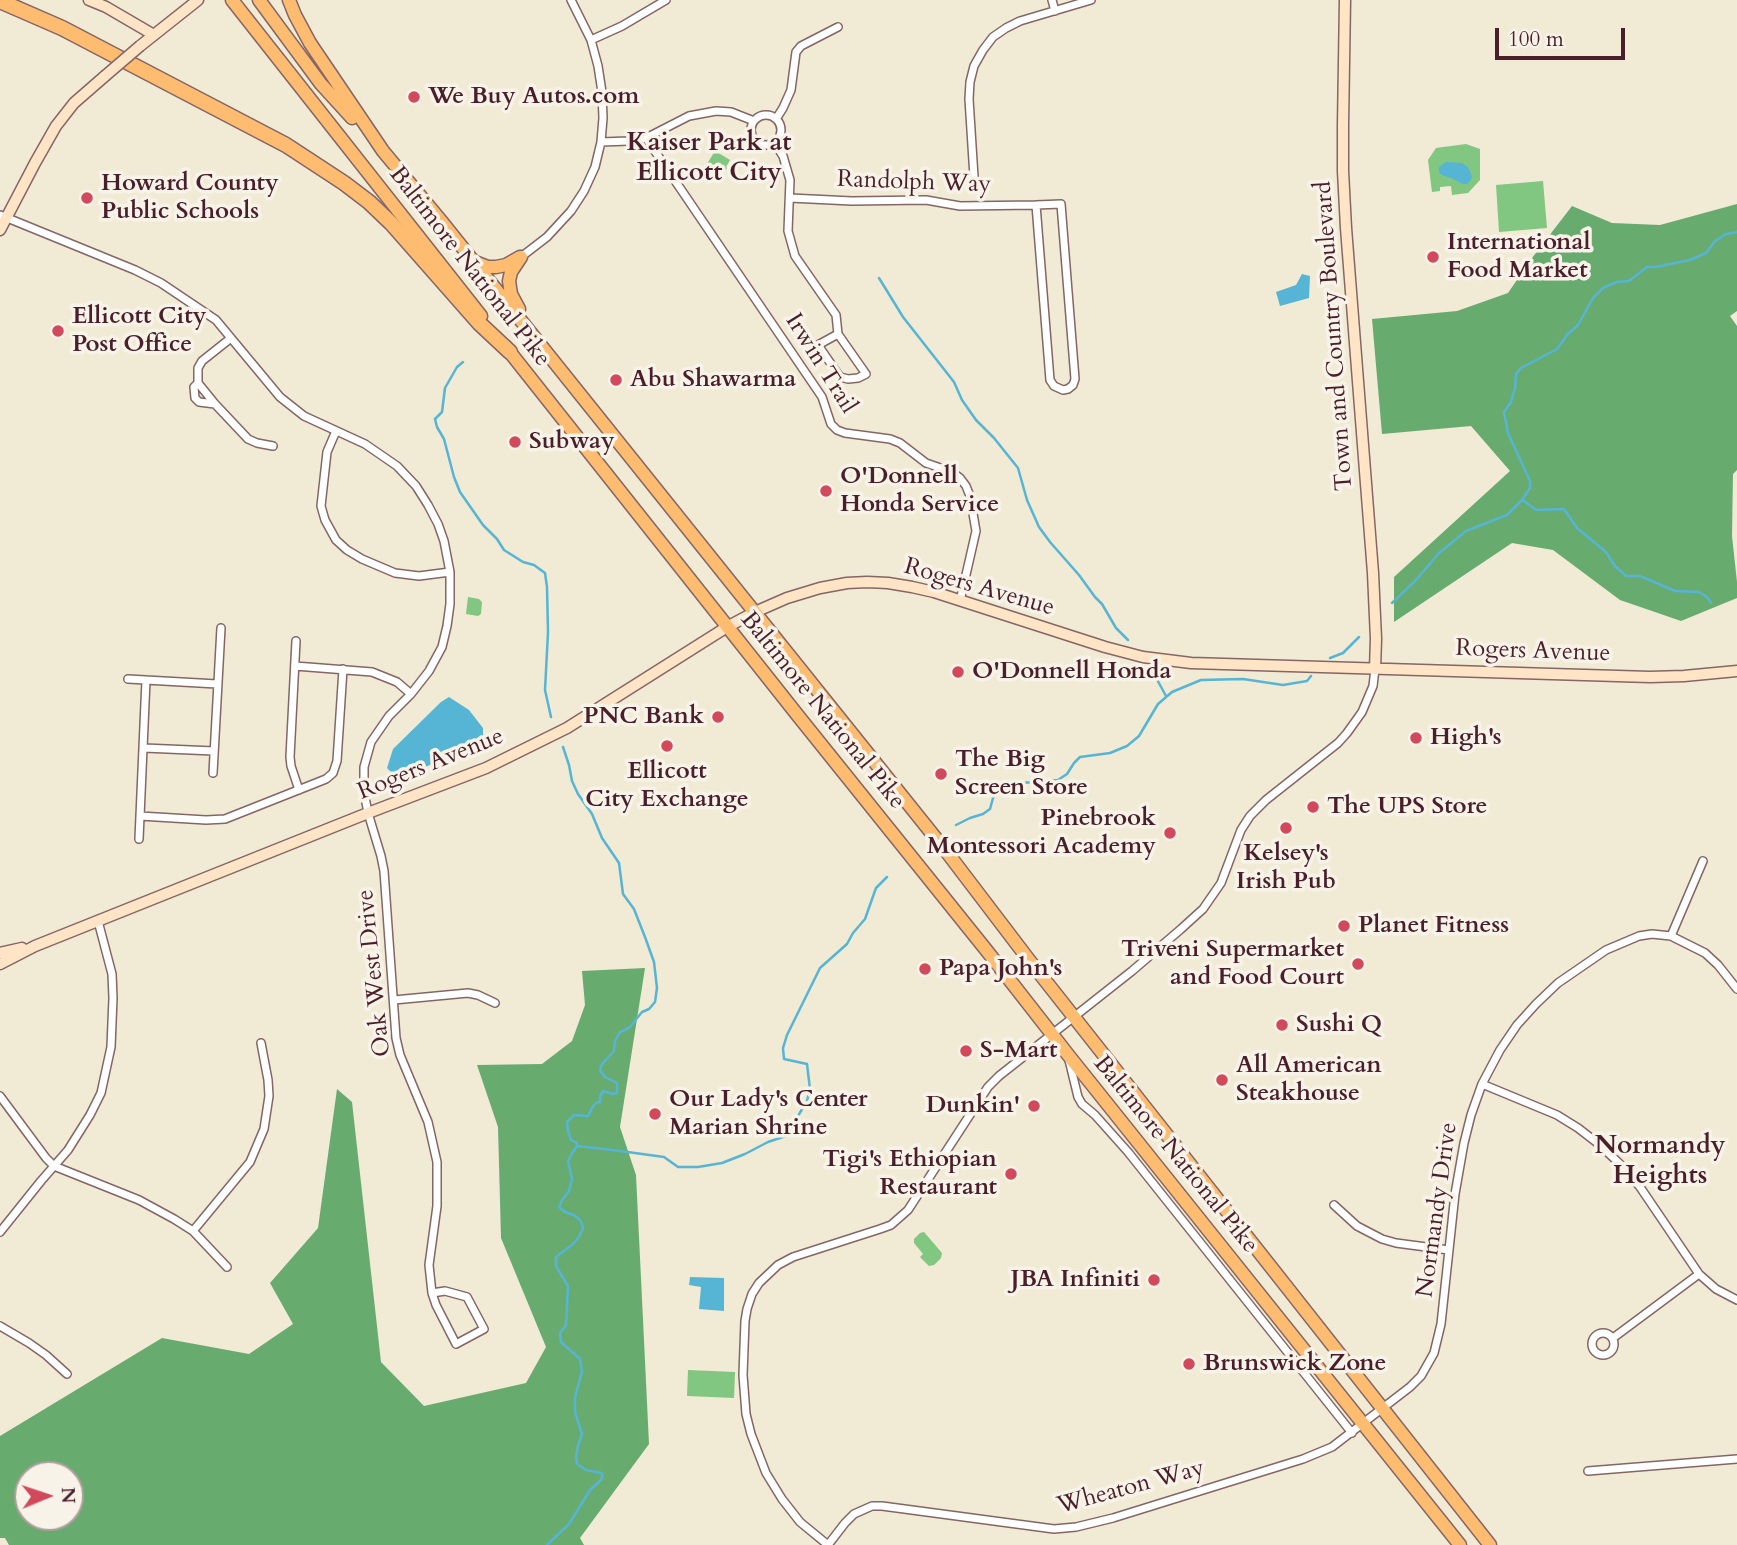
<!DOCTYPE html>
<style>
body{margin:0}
#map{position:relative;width:1737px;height:1545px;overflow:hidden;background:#f1ead4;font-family:Cardo,serif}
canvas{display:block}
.north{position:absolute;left:14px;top:1461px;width:70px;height:70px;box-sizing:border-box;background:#f7f3e8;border:2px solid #b29e9c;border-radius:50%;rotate:88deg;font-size:19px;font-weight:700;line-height:28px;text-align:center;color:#4a1f2b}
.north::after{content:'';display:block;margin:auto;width:24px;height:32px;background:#d1495b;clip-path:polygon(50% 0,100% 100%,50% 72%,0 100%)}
.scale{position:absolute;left:1495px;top:28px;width:130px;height:32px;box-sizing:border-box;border:4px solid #4a1f2b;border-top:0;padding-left:9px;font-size:21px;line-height:24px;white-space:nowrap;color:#4a1f2b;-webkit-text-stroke:5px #f7f3e8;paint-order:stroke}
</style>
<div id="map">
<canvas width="1737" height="1545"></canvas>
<div class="north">N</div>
<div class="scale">100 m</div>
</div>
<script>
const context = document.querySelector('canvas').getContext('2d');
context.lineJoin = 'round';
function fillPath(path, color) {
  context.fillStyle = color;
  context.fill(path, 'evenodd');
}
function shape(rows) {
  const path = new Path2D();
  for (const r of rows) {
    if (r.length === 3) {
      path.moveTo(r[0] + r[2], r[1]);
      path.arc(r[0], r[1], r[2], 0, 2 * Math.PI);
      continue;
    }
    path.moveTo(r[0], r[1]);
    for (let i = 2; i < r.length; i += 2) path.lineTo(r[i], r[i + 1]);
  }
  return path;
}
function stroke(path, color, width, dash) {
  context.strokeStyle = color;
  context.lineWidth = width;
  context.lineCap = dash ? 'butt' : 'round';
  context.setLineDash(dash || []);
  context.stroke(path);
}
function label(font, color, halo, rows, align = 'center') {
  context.font = font + ' Cardo,serif';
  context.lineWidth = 7;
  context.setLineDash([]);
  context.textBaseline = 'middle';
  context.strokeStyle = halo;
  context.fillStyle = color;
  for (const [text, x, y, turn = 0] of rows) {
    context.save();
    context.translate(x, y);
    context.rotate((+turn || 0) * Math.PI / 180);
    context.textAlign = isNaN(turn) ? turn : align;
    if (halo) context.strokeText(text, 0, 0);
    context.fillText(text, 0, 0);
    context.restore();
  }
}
fillPath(shape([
 [1466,144,1480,149,1480,180,1468,193,1452,195,1451,186,1440,187,1440,191,1432,192,1428,160,1436,148],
 [715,151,730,160,726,167,727,168,720,177,705,167],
 [1543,181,1547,228,1499,232,1496,185],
 [468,597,479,599,482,602,481,614,478,616,466,614],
 [924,1232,942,1253,941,1258,934,1265,929,1266,920,1257,923,1254,914,1243,914,1239,920,1233],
 [688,1370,735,1372,734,1398,687,1396]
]), '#81c681');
fillPath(shape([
 [1737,204,1737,311,1730,316,1737,326,1737,470,1733,474,1732,536,1737,582,1737,598,1681,621,1620,600,1553,550,1512,543,1394,622,1394,577,1510,471,1471,426,1382,434,1372,319,1457,311,1508,293,1532,258,1572,206,1612,223,1660,225],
 [645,968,620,1127,636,1175,649,1444,580,1538,584,1545,9,1545,5,1538,0,1538,0,1436,162,1338,249,1354,293,1324,270,1283,318,1228,337,1089,352,1102,381,1362,424,1406,526,1383,546,1347,501,1238,498,1127,477,1065,542,1064,572,1041,585,1005,582,971],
 [70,1475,70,1517,28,1517,28,1475]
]), '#68ab6f');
fillPath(shape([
 [1446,162,1462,163,1468,167,1472,177,1470,181,1467,184,1463,184,1451,178,1441,175,1439,172,1439,167],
 [1302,274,1310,276,1309,298,1280,306,1276,292,1296,285],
 [449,697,469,710,483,728,483,735,456,754,418,770,394,775,387,768,393,749,441,702],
 [690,1277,724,1278,724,1311,699,1309,701,1287,689,1285]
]), '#56b5d4');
stroke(shape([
 [879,278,903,317,954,382,962,400,976,420,994,438,1018,468,1027,500,1039,527,1050,542,1079,575,1095,597,1102,604,1116,628,1128,640],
 [463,362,457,367,445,388,442,412,435,419,437,427,444,439,454,477,460,492,483,525,497,539,504,550,523,562,534,565,545,573,547,587,548,632,545,690,551,717],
 [1524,501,1536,510,1564,509,1577,528,1606,552,1615,566,1626,576,1640,576,1675,591,1699,592,1707,597,1711,603],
 [1392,603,1417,579,1439,553,1466,531,1507,515,1522,500,1530,488,1530,481,1508,433,1504,412,1511,402,1515,388,1516,374,1521,368,1557,349,1567,335,1578,325,1593,298,1603,288,1617,282,1629,281,1647,267,1656,267,1690,260,1706,253,1715,241,1726,234,1737,232],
 [1330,658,1343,653,1359,637],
 [1154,674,1166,696],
 [563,747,569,765,572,781,578,794,592,814,602,838,619,863,623,894,634,909,645,937,654,962,657,988,655,1002,649,1009,642,1012,629,1028,620,1032,615,1041,614,1051,602,1064,600,1070,605,1077,617,1083,617,1093,613,1094,603,1091,600,1096,600,1102,596,1103,592,1108,588,1116,574,1115,567,1122,568,1131,571,1140,577,1143,577,1146],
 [956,825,970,818,983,814,990,809,993,798,998,792,1009,784,1058,780,1067,774,1074,763,1080,757,1110,753,1127,746,1139,736,1158,704,1172,692,1201,680,1243,679,1283,685,1307,681,1311,676],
 [547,1545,569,1524,590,1490,602,1479,602,1473,586,1470,577,1464,576,1457,578,1446,582,1434,575,1412,575,1397,582,1372,580,1359,561,1342,560,1333,566,1325,568,1286,556,1266,556,1257,573,1244,579,1237,583,1228,581,1221,574,1215,565,1212,559,1207,562,1200,569,1191,572,1179,568,1161,572,1153,577,1146,613,1150,664,1157,678,1167,698,1167,722,1163,745,1154,768,1142,786,1136,807,1101,810,1089,807,1064,784,1059,783,1048,787,1035,820,968,847,944,853,933,865,919,876,888,887,877]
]), '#56b5d4', 2.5);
const street = shape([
 [1052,0,1055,11],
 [591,40,622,26,666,0],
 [766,130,15],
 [776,119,783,108,791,90,796,52,801,46,838,27],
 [646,138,822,397,831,424,837,430,845,433,890,439,900,443,926,463,952,472,960,478,966,486,970,496,976,531,960,601],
 [601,142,629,141,646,138,689,116,716,111,731,112,754,121],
 [774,142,783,156,790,180,788,231,795,256,836,315,838,334,866,374,858,378,848,379,840,377,818,345,838,334],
 [974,177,969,99,970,82,974,66,983,50,993,37,1006,28,1020,21,1091,0],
 [790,198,852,201,926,200,960,206,1036,205,1050,380,1054,386,1063,390,1068,389,1073,385,1075,379,1061,204,1036,205],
 [0,215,135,270,161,283,216,320,280,397,304,416,365,444,397,466,416,486,428,505,438,524,444,541,450,572,450,604,447,626,442,647,429,671,411,694,389,716,371,742,364,767,364,792,368,813,381,856,384,871,396,1038,400,1055,428,1122,437,1162,437,1206,429,1265,432,1293,445,1291,467,1297,484,1329,456,1344,436,1305,432,1293],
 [521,257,547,237,571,211,584,191,595,167,601,142,603,118,602,92,598,66,591,40,571,0],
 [231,338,202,361,198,368,198,383,215,404,248,439,257,443,273,446],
 [198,383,194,387,195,398,199,402,215,404],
 [336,431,327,452,321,506,325,520,336,540,347,550,362,559,395,573,419,576,450,572],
 [296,641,290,757,291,766,299,790],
 [295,666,372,672,397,682,411,694],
 [128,679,217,684],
 [144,748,214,751],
 [213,773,221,628],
 [140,816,206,820,225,819,326,779,333,773,337,761,343,669],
 [139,839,146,680],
 [1671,936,1703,861],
 [394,1000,468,993,478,995,495,1003],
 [1069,1060,1078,1097,1082,1104,1095,1115,1128,1152,1352,1433],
 [1482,1084,1557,1115,1578,1128,1600,1145,1620,1164,1640,1187,1699,1274,1716,1289,1737,1300],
 [0,1096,46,1158,54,1166,139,1200,174,1219,193,1231,227,1267],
 [1334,1205,1357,1226,1382,1239,1396,1243,1449,1250],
 [193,1231,250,1162,264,1129,269,1096,268,1080,261,1043],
 [0,1232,41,1181,68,1150,90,1115,101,1093,111,1047,113,998,112,974,98,921],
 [0,1326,29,1343,46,1355,67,1374],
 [1603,1344,11],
 [1613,1338,1699,1274],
 [1588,1471,1737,1459],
 [828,1545,845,1523,854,1514,872,1506,882,1506,1054,1529,1076,1527,1113,1518,1303,1459,1332,1447,1410,1387,1421,1376,1434,1353,1441,1324,1455,1194,1464,1143,1471,1115,1482,1084,1500,1050,1517,1025,1536,1004,1558,983,1606,950,1639,936,1652,934,1671,936,1705,953,1718,965,1737,989],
 [828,1545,800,1522,782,1499,766,1473,751,1434,746,1414,743,1375,745,1321,747,1309,752,1294,759,1283,778,1265,793,1257,880,1229,891,1225,908,1210,988,1087,999,1076,1132,971,1181,929,1203,909,1221,883,1241,830,1250,816,1266,800,1338,743,1347,733,1362,712,1373,686,1375,669]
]);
const secondary = shape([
 [89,0,106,7,154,35],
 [1345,0,1343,125,1343,171,1346,228,1373,573,1376,639,1375,669],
 [140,46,198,0],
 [0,230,35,163,56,126,74,103,105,76],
 [0,953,22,948],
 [0,964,35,946,368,813,486,768,567,728,727,627,755,612,787,598,820,588,847,583,867,582,888,583,912,587,934,592,1105,647,1143,657,1191,663,1650,677,1684,676,1737,671]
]);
const primary = shape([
 [232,0,481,316],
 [259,0,321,84,352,118],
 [289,0,295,15,310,43,383,151,442,222,946,851,1029,960,1490,1545],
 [475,262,488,267,496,267,506,265,520,257],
 [519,309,511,294,509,281,511,272,521,257],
 [505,346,799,717,987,951,1069,1056,1460,1545]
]);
const highway = shape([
 [0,1,62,28,286,145,344,183,369,202,391,223,479,323,510,352]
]);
stroke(street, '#846666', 10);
stroke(secondary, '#846666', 13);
stroke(primary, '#846666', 15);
stroke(highway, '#846666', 17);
stroke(street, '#fff', 7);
stroke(secondary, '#ffe4c6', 10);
stroke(primary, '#febc71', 12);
stroke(highway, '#febc71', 14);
const secondaryBridge = shape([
 [105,76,140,46]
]);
stroke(secondaryBridge, '#846666', 13, []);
stroke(secondaryBridge, '#ffe4c6', 10);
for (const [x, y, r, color] of [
 [414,97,7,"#d1495b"],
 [87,198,7,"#d1495b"],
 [1433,257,7,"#d1495b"],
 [58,331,7,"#d1495b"],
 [616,380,7,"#d1495b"],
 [515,442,7,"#d1495b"],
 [826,491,7,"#d1495b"],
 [958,672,7,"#d1495b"],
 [718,717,7,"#d1495b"],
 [1416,738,7,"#d1495b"],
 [667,746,7,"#d1495b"],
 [941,774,7,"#d1495b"],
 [1313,807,7,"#d1495b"],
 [1286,828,7,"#d1495b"],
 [1170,833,7,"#d1495b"],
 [1344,926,7,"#d1495b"],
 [1358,964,7,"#d1495b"],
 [925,969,7,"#d1495b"],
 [1282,1025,7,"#d1495b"],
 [966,1051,7,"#d1495b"],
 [1222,1080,7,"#d1495b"],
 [1034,1106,7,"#d1495b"],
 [655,1114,7,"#d1495b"],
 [1011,1174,7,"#d1495b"],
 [1154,1280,7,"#d1495b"],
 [1189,1364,7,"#d1495b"]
]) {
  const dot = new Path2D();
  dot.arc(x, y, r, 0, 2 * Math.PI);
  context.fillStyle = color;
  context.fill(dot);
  stroke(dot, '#f7f3e8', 2.5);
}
label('bold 24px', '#4a1f2b', '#f7f3e8', [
 ["We Buy Autos.com",428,97],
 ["Howard County",101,184],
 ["Public Schools",101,212],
 ["International",1447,243],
 ["Food Market",1447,271],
 ["Ellicott City",72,317],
 ["Post Office",72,345],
 ["Abu Shawarma",630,380],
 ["Subway",529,442],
 ["O'Donnell",840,477],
 ["Honda Service",840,505],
 ["O'Donnell Honda",972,672],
 ["PNC Bank",704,717,"right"],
 ["High's",1430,738],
 ["The Big",955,760],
 ["Screen Store",955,788],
 ["Ellicott",667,772,"center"],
 ["City Exchange",667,800,"center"],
 ["The UPS Store",1327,807],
 ["Pinebrook",1156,819,"right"],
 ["Montessori Academy",1156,847,"right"],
 ["Kelsey's",1286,854,"center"],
 ["Irish Pub",1286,882,"center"],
 ["Planet Fitness",1358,926],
 ["Triveni Supermarket",1344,950,"right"],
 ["and Food Court",1344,978,"right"],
 ["Papa John's",939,969],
 ["Sushi Q",1296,1025],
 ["S-Mart",980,1051],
 ["All American",1236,1066],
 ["Steakhouse",1236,1094],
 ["Our Lady's Center",669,1100],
 ["Marian Shrine",669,1128],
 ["Dunkin'",1020,1106,"right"],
 ["Tigi's Ethiopian",997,1160,"right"],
 ["Restaurant",997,1188,"right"],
 ["JBA Infiniti",1140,1280,"right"],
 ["Brunswick Zone",1203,1364]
], 'left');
label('24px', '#4a1f2b', '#f7f3e8', [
 ["Randolph Way",914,183,2],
 ["Baltimore National Pike",469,267,52],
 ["Town and Country Boulevard",1335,336,-94],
 ["Irwin Trail",820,364,58],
 ["Rogers Avenue",979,588,16],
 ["Rogers Avenue",1533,652,2],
 ["Baltimore National Pike",822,711,51],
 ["Rogers Avenue",431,765,-22],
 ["Oak West Drive",375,973,-96],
 ["Baltimore National Pike",1175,1155,51],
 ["Normandy Drive",1438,1210,-82],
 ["Wheaton Way",1131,1488,-15]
]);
label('bold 26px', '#4a1f2b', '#f7f3e8', [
 ["Kaiser Park at",709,144],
 ["Ellicott City",709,174],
 ["Normandy",1660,1147],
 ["Heights",1660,1177]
]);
</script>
